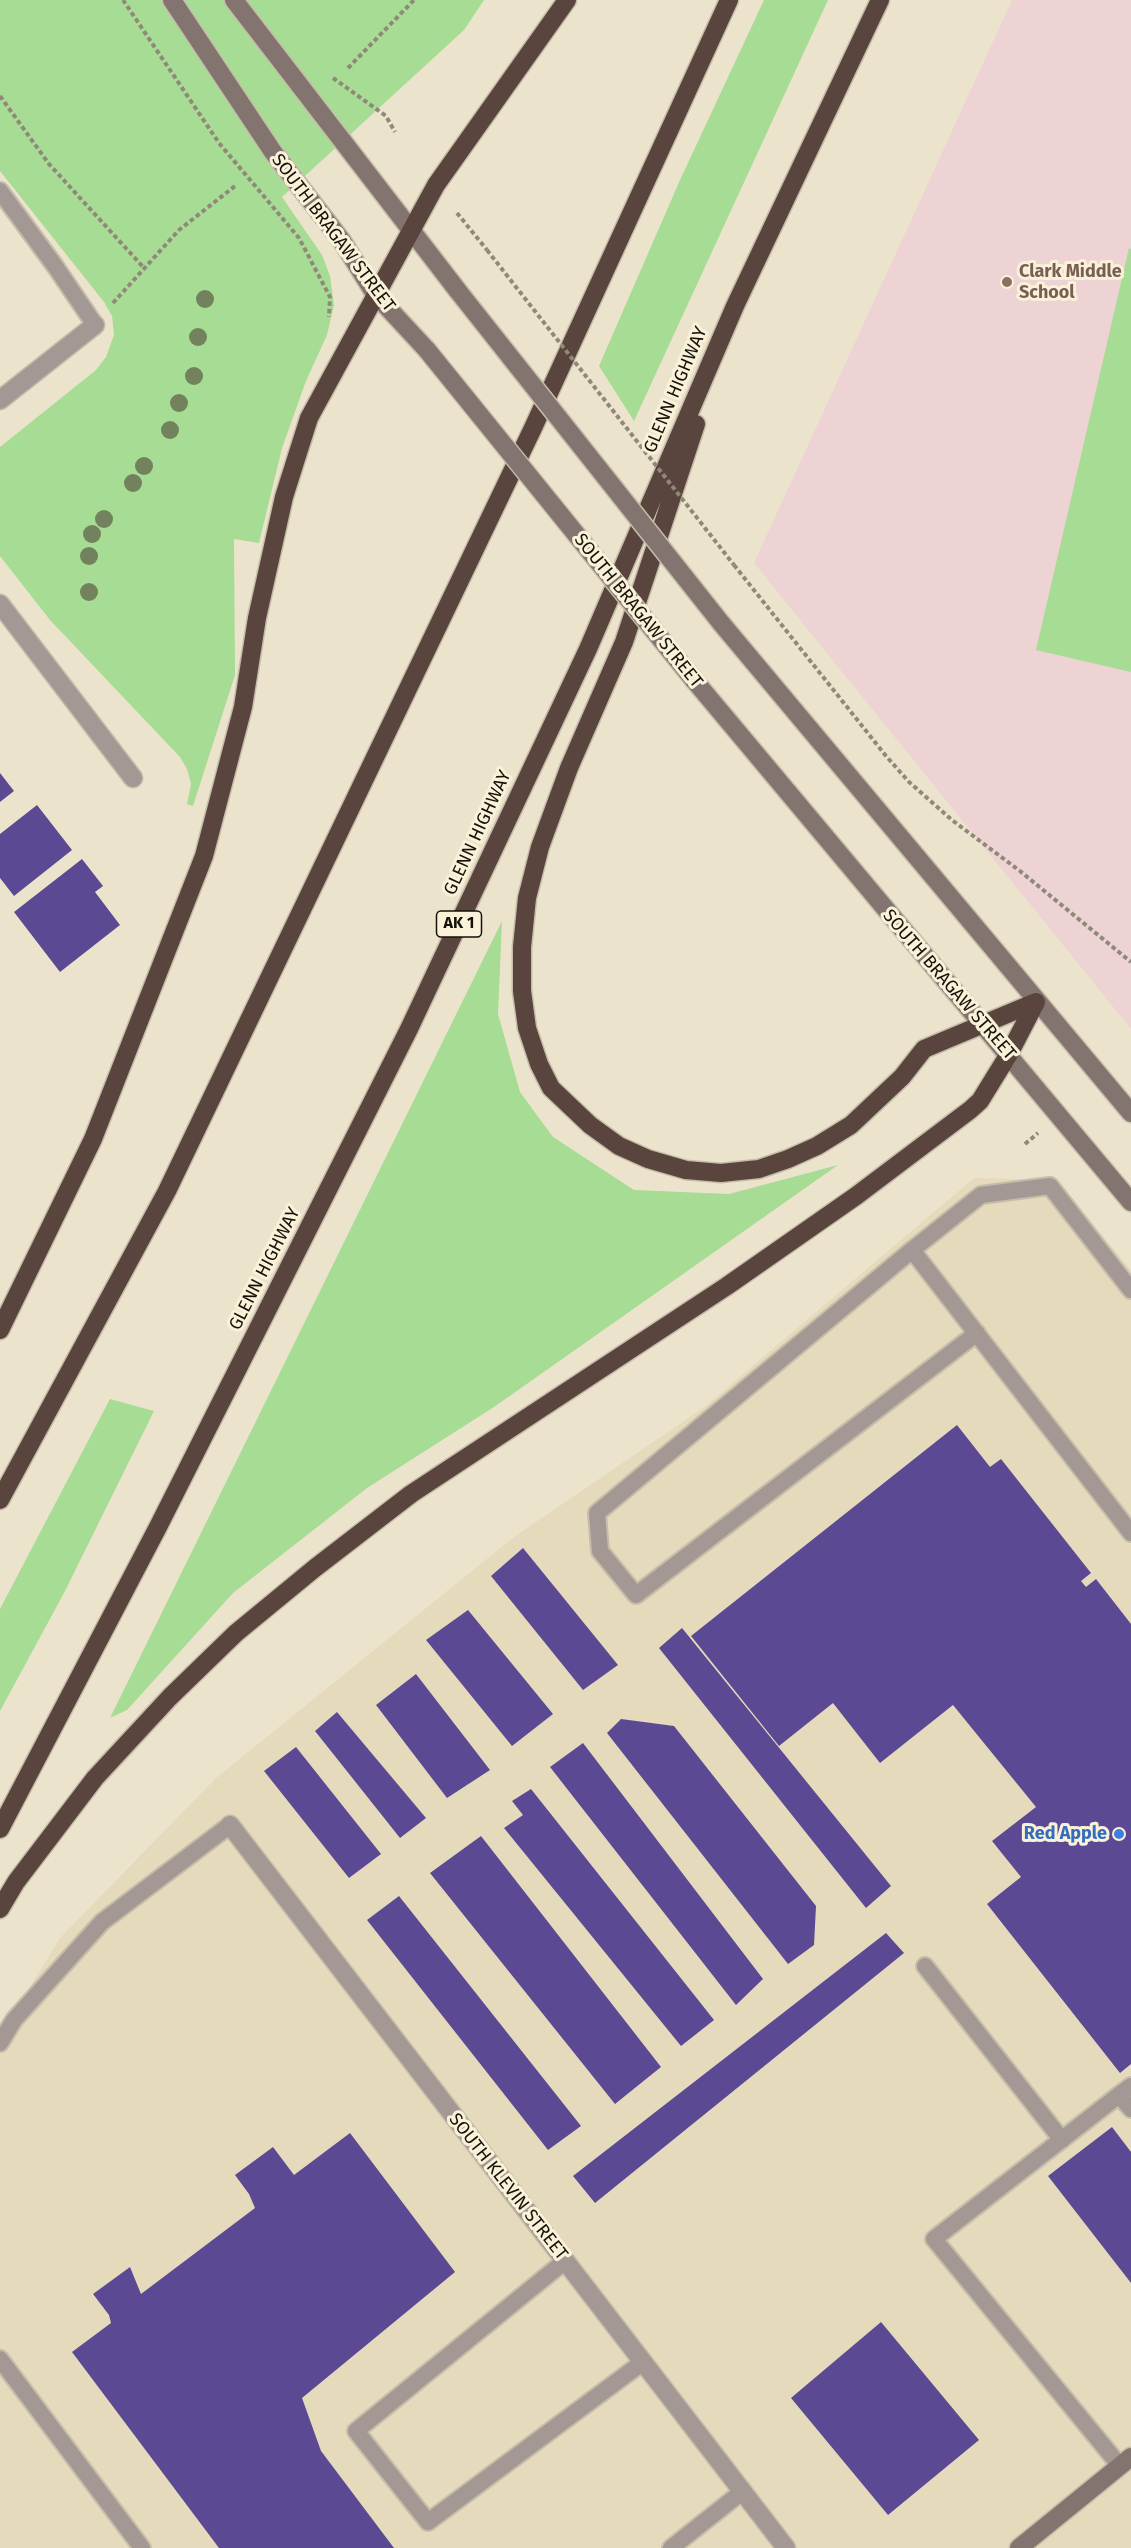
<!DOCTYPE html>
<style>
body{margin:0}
canvas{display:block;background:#ece3cc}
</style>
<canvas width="1131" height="2548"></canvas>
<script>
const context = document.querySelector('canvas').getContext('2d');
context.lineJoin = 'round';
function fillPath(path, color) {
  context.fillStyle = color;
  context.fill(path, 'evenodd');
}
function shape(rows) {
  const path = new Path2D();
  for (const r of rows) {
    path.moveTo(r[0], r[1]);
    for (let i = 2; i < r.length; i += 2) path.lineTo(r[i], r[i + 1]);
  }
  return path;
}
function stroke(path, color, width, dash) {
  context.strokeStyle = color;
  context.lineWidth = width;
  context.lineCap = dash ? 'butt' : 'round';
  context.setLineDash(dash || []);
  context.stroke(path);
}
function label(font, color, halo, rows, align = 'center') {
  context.font = font + ' "Fira Sans",sans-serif';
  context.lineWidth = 6;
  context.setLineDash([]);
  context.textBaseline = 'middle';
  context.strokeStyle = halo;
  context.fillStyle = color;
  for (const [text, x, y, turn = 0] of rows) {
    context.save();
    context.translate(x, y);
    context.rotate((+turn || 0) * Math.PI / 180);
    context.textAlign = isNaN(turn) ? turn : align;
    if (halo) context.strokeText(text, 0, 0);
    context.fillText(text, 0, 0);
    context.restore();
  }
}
fillPath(shape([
 [974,1178,1057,1180,1131,1270,1131,2548,0,2548,0,2036,60,1938,216,1778,514,1537,703,1408]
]), '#e5dabb');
fillPath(shape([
 [1012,0,1131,0,1131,1029,754,563]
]), '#edd3d3');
fillPath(shape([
 [0,0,484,0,464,30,282,197,322,255,330,276,334,305,327,335,306,381,282,448,259,543,234,539,235,675,193,806,187,804,191,784,187,769,180,757,50,620,0,556,0,447,96,370,106,357,114,335,112,316,104,302,0,171],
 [764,0,828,0,634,421,599,366,680,180],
 [1129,248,1131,249,1131,672,1036,650],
 [502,921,498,1014,520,1092,553,1137,634,1190,729,1194,838,1165,494,1407,367,1488,233,1593,127,1710,110,1718],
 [110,1399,154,1411,64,1593,0,1711,0,1609]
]), '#a6dc94');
fillPath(shape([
 [0,773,14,791,0,802],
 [37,805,72,850,14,896,0,878,0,834],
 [82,859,103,886,95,892,120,925,60,972,14,912],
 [957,1425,990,1467,1001,1459,1091,1573,1081,1581,1086,1587,1096,1579,1131,1624,1131,2064,1120,2073,987,1904,1021,1877,992,1841,1036,1807,953,1705,880,1763,833,1703,779,1746,691,1636],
 [523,1548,618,1665,583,1690,491,1576],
 [468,1610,553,1714,512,1746,426,1640],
 [682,1628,891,1886,866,1908,659,1648],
 [416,1674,490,1770,447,1798,376,1705],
 [337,1712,426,1818,400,1838,315,1731],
 [621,1719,674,1726,816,1906,814,1945,788,1964,607,1733],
 [583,1743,763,1979,736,2005,550,1767],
 [296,1747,381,1854,349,1878,264,1771],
 [531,1789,714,2020,681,2046,504,1828,523,1815,512,1801],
 [481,1836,661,2067,615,2104,430,1873],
 [399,1896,581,2126,548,2150,367,1920],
 [886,1933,904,1953,595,2203,573,2176],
 [1112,2127,1131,2152,1131,2283,1048,2176],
 [350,2133,455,2272,302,2398,321,2451,394,2548,219,2548,72,2352,111,2323,109,2315,93,2294,130,2267,141,2294,255,2208,249,2194,235,2175,273,2147,294,2175],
 [881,2322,979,2440,888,2515,791,2398]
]), '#5b4a93');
const lane = shape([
 [0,191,55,266,95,325],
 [912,1250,597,1513,600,1551,636,1595,977,1333],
 [1131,1290,1050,1186,981,1195,912,1250,1131,1533],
 [925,1966,1062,2140],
 [0,2043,14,2020,102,1922,230,1825],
 [1131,2086,1119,2095,1131,2109],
 [1119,2095,934,2239,1120,2466],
 [565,2261,356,2431,428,2522,643,2362],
 [0,2359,142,2548],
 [671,2548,743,2491]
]);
const street = shape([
 [0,400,95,325],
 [0,604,133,778],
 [230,1825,786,2548]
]);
const secondary = shape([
 [172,0,273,152,342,241,375,294,427,350],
 [234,0,458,291],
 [721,623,1131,1113],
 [694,680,1131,1202],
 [1019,2548,1131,2457]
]);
const highway = shape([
 [696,424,624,642,569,768,540,847,527,898,522,947,522,991,527,1028,539,1064,551,1088,590,1125,619,1146,648,1159,686,1170,721,1173,759,1169,788,1159,817,1146,851,1125,902,1077,924,1049,1036,1002],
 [0,1330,93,1139,204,856,243,707,257,618,284,497,309,418,436,185,567,0],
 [0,1500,167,1191,533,428,729,0],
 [0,1829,158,1527,409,1029,588,649,735,306,880,0],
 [0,1909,16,1882,95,1778,170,1697,236,1633,315,1568,411,1494,727,1286,856,1196,970,1110,980,1101,1009,1054,1036,1002]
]);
stroke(lane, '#c5bda9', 20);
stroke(street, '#c5bda9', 21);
stroke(secondary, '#c5bda9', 21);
stroke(highway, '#c5bda9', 21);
stroke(shape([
 [123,0,219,143,299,238,330,297,329,317],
 [348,68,414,0],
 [333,78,386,116,395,132],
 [0,96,49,164,144,268],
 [457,213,487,250],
 [113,303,179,230,235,186],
 [734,565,886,756,909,782,952,820,1020,871,1131,962],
 [1025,1144,1038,1133]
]), '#908979', 4, [4.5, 3]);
stroke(lane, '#a49895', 16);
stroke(street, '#a49895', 18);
stroke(secondary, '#84746f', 18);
stroke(highway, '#5a443e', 18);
const secondaryBridge = shape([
 [458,291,721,623],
 [427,350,694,680]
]);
stroke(secondaryBridge, '#c5bda9', 21, []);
stroke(shape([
 [487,250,734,565]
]), '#908979', 4, [4.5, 3]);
stroke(secondaryBridge, '#84746f', 18);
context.fillStyle = '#72825c';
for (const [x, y] of [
 [205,299],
 [198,337],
 [194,376],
 [179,403],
 [170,430],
 [144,466],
 [133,483],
 [104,519],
 [92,534],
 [89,556],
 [89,592]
]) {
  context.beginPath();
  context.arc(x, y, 9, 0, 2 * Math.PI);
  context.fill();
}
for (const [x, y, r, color] of [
 [1007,282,6,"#8d6e63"],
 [1119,1834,6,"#3f7fe0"]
]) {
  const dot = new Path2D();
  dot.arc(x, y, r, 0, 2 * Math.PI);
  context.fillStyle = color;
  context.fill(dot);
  stroke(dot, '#faf1d9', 2);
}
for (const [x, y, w] of [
 [459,924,45]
]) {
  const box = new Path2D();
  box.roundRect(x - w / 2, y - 13, w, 26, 4.5);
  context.fillStyle = '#faf1d9';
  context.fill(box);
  stroke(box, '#15120a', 1.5);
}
label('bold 16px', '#15120a', null, [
 ["AK 1",459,924]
]);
label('18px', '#15120a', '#faf1d9', [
 ["SOUTH BRAGAW STREET",333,233,53],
 ["GLENN HIGHWAY",676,390,-67],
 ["SOUTH BRAGAW STREET",638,611,51],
 ["GLENN HIGHWAY",478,833,-65],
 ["SOUTH BRAGAW STREET",949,985,49],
 ["GLENN HIGHWAY",265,1269,-63],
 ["SOUTH KLEVIN STREET",508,2187,52]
]);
label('bold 18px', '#785e54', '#faf1d9', [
 ["Clark Middle",1019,272],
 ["School",1019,293]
], 'left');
label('bold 18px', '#366cbe', '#faf1d9', [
 ["Red Apple",1107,1834]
], 'right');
</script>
